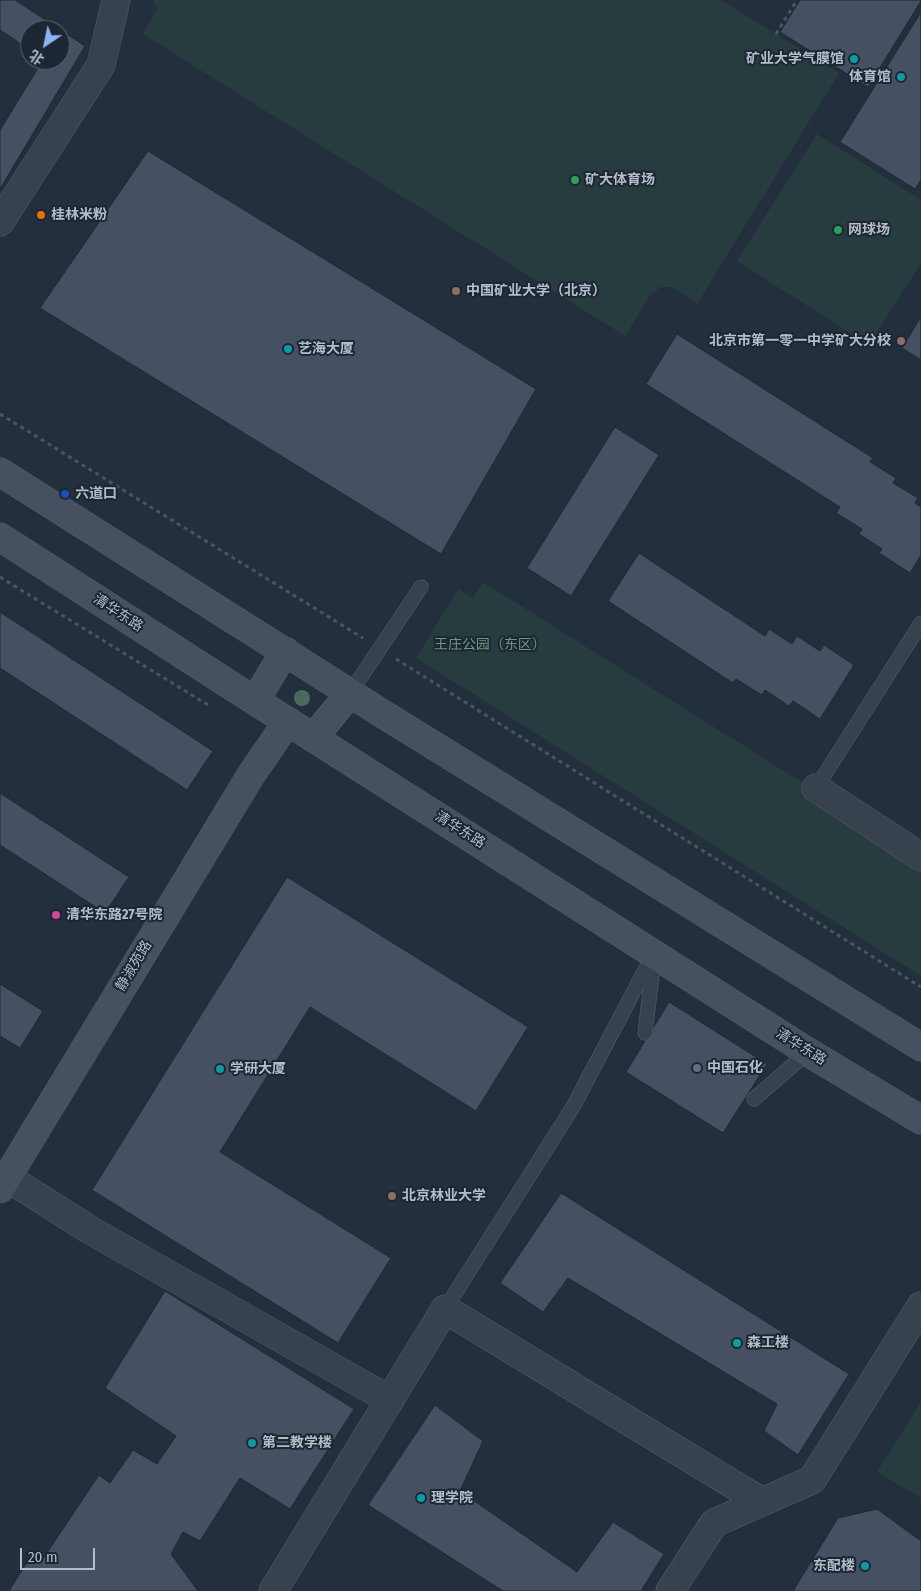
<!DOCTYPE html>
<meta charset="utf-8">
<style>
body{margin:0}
#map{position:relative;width:921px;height:1591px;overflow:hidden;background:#242f3e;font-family:"Fira Sans Condensed","Noto Sans SC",sans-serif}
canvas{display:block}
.north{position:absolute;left:20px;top:20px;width:50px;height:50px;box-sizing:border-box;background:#1d2633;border:1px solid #59626f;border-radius:50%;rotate:214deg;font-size:14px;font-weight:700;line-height:20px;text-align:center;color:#b4bcc9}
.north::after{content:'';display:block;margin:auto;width:18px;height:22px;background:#8ab4f8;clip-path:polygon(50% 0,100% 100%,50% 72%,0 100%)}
.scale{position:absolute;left:20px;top:1548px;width:75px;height:22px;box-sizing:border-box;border:2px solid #b4bcc9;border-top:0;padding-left:6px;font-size:15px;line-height:18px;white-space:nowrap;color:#b4bcc9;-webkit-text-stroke:4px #1d2633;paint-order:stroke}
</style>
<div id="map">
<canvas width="921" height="1591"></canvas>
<div class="north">北</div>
<div class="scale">20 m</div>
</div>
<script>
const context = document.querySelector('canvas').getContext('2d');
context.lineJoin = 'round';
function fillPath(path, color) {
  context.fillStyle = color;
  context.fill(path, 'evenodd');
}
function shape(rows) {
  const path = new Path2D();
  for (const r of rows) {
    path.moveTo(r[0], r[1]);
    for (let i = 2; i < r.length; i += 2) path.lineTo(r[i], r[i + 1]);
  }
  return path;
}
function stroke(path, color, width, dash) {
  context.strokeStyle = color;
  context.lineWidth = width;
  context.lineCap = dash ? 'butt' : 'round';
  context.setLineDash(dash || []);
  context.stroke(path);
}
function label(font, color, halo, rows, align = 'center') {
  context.font = font + ' "Fira Sans Condensed","Noto Sans SC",sans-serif';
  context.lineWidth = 4;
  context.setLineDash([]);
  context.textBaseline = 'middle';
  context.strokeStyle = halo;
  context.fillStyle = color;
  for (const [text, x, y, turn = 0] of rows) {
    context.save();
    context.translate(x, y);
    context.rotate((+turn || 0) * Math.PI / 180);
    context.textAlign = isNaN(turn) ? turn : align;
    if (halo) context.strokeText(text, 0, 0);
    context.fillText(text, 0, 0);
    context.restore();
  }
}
fillPath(shape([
 [153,0,721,0,839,73,697,304,672,287,661,287,651,294,625,336,143,34,157,9],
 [817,134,921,200,921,263,869,345,737,261],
 [483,582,921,857,921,976,416,658,458,589,473,598],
 [921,1402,921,1498,877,1472]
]), '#263c3f');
const building = shape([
 [0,0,15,0,85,46,0,189,0,130,43,60,60,60,60,30,30,30,30,50,0,30,0,0],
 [800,0,921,0,921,1,868,87,780,32,800,0],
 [921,12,921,180,915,189,840,142,921,12],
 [148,151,536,389,441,554,40,308,148,151],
 [921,317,921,360,902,348,921,317],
 [677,334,873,458,870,462,896,478,893,483,918,498,915,503,921,507,921,555,910,573,879,553,882,549,859,534,862,529,836,513,840,507,646,384,677,334],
 [615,427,659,455,571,596,527,568,615,427],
 [639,553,765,636,769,629,792,644,797,636,820,651,824,645,854,665,820,719,793,701,789,706,765,690,762,695,736,679,733,683,608,601,639,553],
 [0,612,213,751,187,790,0,668,0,612],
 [0,793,129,877,105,913,0,845,0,793],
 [287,877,528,1027,476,1111,310,1007,220,1152,391,1258,338,1343,92,1190,287,877],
 [0,984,43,1011,20,1048,0,1036,0,984],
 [669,1002,767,1064,723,1133,626,1072,669,1002],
 [561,1193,849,1374,798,1455,764,1431,777,1404,568,1278,543,1312,500,1283,561,1193],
 [165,1291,354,1409,290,1509,240,1478,200,1541,183,1532,171,1554,198,1591,9,1591,31,1556,40,1563,99,1475,110,1483,133,1450,157,1464,176,1436,105,1388,165,1291],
 [435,1405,483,1441,460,1491,577,1572,613,1522,664,1554,641,1591,503,1591,368,1505,435,1405],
 [877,1509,921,1541,921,1591,793,1591,838,1518,877,1509]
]);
fillPath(building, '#455162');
stroke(building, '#1f2835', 1);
const lane = shape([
 [350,693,421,587],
 [816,788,921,623],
 [645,1033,654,959],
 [754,1099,808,1052],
 [445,1309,573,1107,654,953]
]);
const street = shape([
 [0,222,101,65,116,0],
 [816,788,921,857],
 [8,1178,90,1230,390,1400],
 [273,1591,445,1309,762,1502],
 [670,1591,714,1523,812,1480,921,1306]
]);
const secondary = shape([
 [0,472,383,714,921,1047],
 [0,537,227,683,808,1052,921,1120],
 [255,701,285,651],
 [314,737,350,693],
 [0,1189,251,775,288,721]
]);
stroke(lane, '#565f6c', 15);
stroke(street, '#565f6c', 29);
stroke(secondary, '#565f6c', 29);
stroke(shape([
 [776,34,797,0],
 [0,414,363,638],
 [0,577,208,705],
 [396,659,921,987]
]), '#44595c', 3, [4, 4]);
stroke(lane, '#38414e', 14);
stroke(street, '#38414e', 28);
stroke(secondary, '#465061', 28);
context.fillStyle = '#4b6a5d';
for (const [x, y] of [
 [302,698]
]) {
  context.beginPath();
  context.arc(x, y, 8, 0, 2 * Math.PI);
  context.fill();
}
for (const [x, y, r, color] of [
 [854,59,5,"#0f9aa8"],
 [901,77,5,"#0f9aa8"],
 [575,180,5,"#2e9e5b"],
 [41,215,5,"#e8710a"],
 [838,230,5,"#2e9e5b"],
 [456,291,5,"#8d6e63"],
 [901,341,5,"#8d6e63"],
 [288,349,5,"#0f9aa8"],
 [65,494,5,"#1a4fb4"],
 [56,915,5,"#d1479c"],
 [697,1068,5,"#5c6f8a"],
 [220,1069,5,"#0f9aa8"],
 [392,1196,5,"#8d6e63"],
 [737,1343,5,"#0f9aa8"],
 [252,1443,5,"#0f9aa8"],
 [421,1498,5,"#0f9aa8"],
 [865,1566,5,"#0f9aa8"]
]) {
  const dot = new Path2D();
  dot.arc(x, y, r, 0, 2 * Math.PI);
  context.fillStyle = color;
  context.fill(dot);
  stroke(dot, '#1d2633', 2);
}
label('bold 14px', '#b4bcc9', '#1d2633', [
 ["矿业大学气膜馆",844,59,"right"],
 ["体育馆",891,77,"right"],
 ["矿大体育场",585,180],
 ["桂林米粉",51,215],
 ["网球场",848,230],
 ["中国矿业大学（北京）",466,291],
 ["北京市第一零一中学矿大分校",891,341,"right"],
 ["艺海大厦",298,349],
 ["六道口",75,494],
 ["清华东路27号院",66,915],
 ["中国石化",707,1068],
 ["学研大厦",230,1069],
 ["北京林业大学",402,1196],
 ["森工楼",747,1343],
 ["第二教学楼",262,1443],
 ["理学院",431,1498],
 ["东配楼",855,1566,"right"]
], 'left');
label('14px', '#b4bcc9', '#1d2633', [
 ["清华东路",118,613,33],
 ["清华东路",460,830,32],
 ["静淑苑路",134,966,-59],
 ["清华东路",801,1047,32]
]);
label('14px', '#6b9a76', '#1d2633', [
 ["王庄公园（东区）",490,645]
]);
</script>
